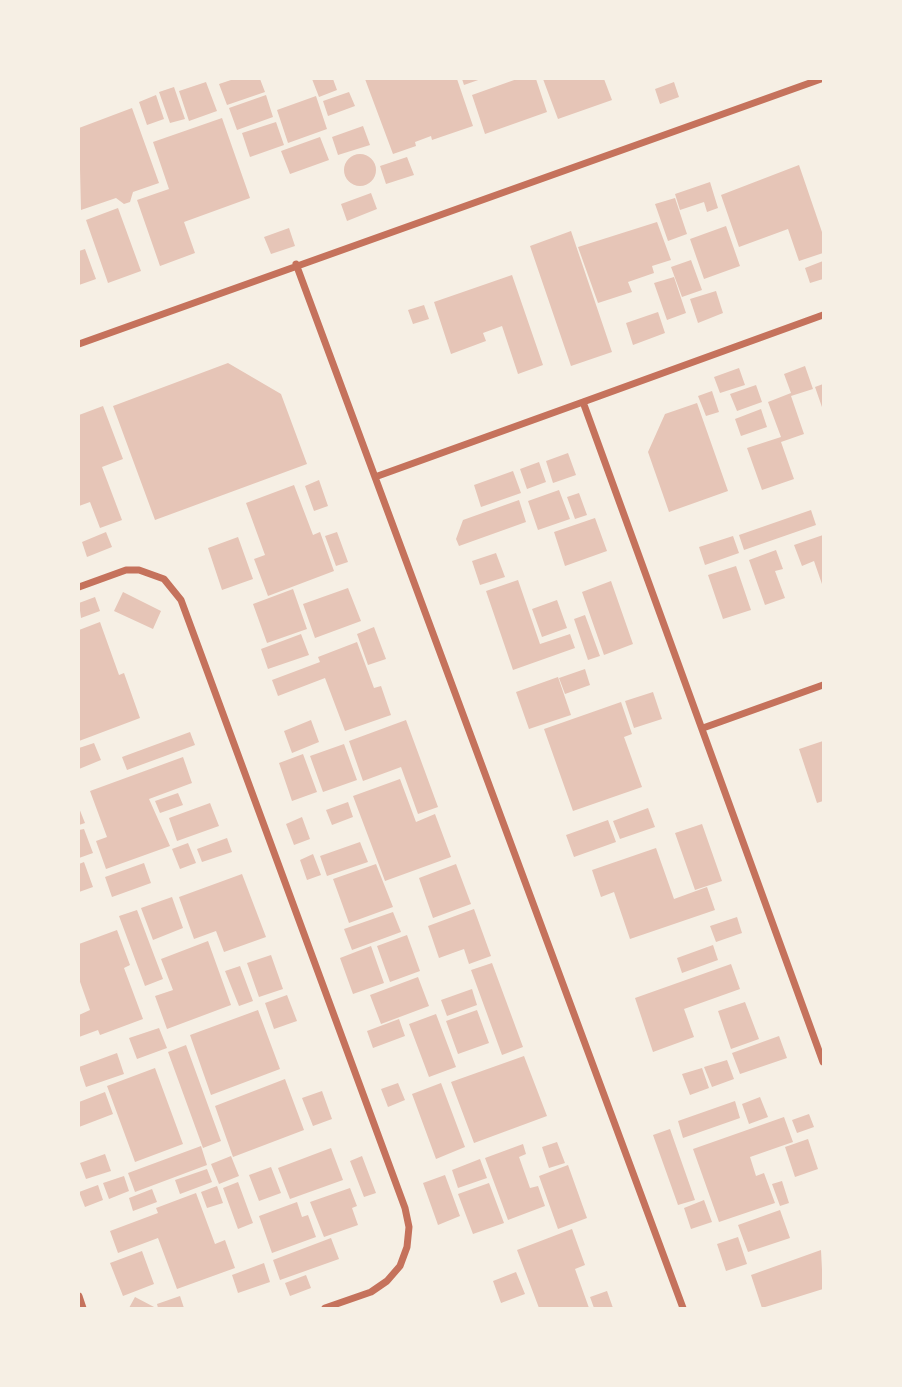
<!DOCTYPE html>
<style>
body{margin:0}
#map{position:relative;width:902px;height:1387px;overflow:hidden;background:#f6efe4;font-family:"Open Sans",sans-serif}
canvas{display:block}
.frame{position:absolute;inset:0;border:80px solid #f6efe4;pointer-events:none}
</style>
<div id="map">
<canvas width="902" height="1387"></canvas>
<div class="frame"></div>
</div>
<script>
const context = document.querySelector('canvas').getContext('2d');
context.lineJoin = 'round';
function fillPath(path, color) {
  context.fillStyle = color;
  context.fill(path, 'evenodd');
}
function shape(rows) {
  const path = new Path2D();
  for (const r of rows) {
    if (r.length === 3) {
      path.moveTo(r[0] + r[2], r[1]);
      path.arc(r[0], r[1], r[2], 0, 2 * Math.PI);
      continue;
    }
    path.moveTo(r[0], r[1]);
    for (let i = 2; i < r.length; i += 2) path.lineTo(r[i], r[i + 1]);
  }
  return path;
}
function stroke(path, color, width, dash) {
  context.strokeStyle = color;
  context.lineWidth = width;
  context.lineCap = dash ? 'butt' : 'round';
  context.setLineDash(dash || []);
  context.stroke(path);
}
fillPath(shape([
 [234,79,260,79,265,92,227,105,219,84],
 [312,79,333,79,337,90,319,97],
 [365,79,457,79,473,126,432,140,431,136,415,142,416,146,393,154],
 [462,79,481,79,464,85],
 [517,79,536,79,547,112,485,134,472,95],
 [543,79,604,79,612,100,558,119],
 [206,82,217,111,189,121,179,91],
 [674,82,679,97,660,104,655,89],
 [174,87,185,119,170,123,159,92],
 [349,92,355,106,328,116,323,101],
 [156,95,164,119,147,125,139,102],
 [266,95,273,117,237,130,229,108],
 [316,96,327,129,288,143,277,110],
 [132,108,159,183,133,192,130,202,124,204,116,198,81,210,79,128],
 [222,118,250,198,184,222,195,253,160,266,137,200,169,189,153,142],
 [276,122,284,145,250,157,242,133],
 [363,126,370,145,338,155,332,137],
 [320,137,329,160,290,174,281,151],
 [360,170,16],
 [407,157,414,175,386,184,380,166],
 [799,165,823,235,823,253,799,261,788,229,739,247,721,195],
 [710,182,718,208,707,212,704,202,680,210,675,194],
 [371,193,377,209,347,221,341,204],
 [675,198,687,234,668,241,655,204],
 [118,208,141,271,108,283,86,220],
 [657,222,671,260,652,266,654,273,628,282,632,292,598,303,578,247],
 [726,226,740,266,704,279,690,239],
 [289,228,295,246,271,254,264,237],
 [571,231,612,352,571,366,530,246],
 [85,249,96,279,79,285,79,251],
 [691,260,702,290,682,297,671,267],
 [823,261,823,279,810,283,805,268],
 [512,275,543,365,518,374,502,326,483,333,486,341,451,354,434,302],
 [674,277,686,313,667,320,654,283],
 [716,291,723,313,698,323,690,299],
 [424,305,429,319,413,324,408,310],
 [658,312,665,333,633,345,626,323],
 [228,363,281,394,307,464,155,520,113,406],
 [805,366,813,389,791,396,804,434,781,442,794,479,762,490,747,448,781,437,768,402,791,393,784,374],
 [739,368,745,385,720,393,714,377],
 [823,384,823,410,815,387],
 [756,385,762,402,737,411,730,394],
 [712,391,719,412,706,416,698,396],
 [697,403,728,491,669,512,648,452,665,414],
 [103,406,123,459,102,467,122,520,100,528,90,502,79,506,79,415],
 [761,409,767,427,741,436,735,419],
 [568,453,576,475,553,483,546,461],
 [539,462,546,482,527,489,520,469],
 [513,471,521,493,481,507,474,485],
 [319,480,328,506,314,511,305,486],
 [294,485,313,535,320,532,334,571,268,596,254,559,265,555,246,503],
 [559,490,570,519,538,530,528,501],
 [579,493,587,515,575,519,567,497],
 [519,500,526,522,459,546,456,539,463,520],
 [811,510,816,525,744,550,739,535],
 [595,518,607,551,565,566,554,532],
 [106,532,112,547,87,557,82,542],
 [337,532,348,562,336,566,325,536],
 [823,535,823,587,814,561,802,566,794,545],
 [733,536,739,553,705,565,699,547],
 [238,537,253,579,222,590,208,548],
 [776,550,783,569,775,571,785,598,765,605,749,560],
 [496,553,505,577,480,585,472,561],
 [736,566,751,610,723,619,708,575],
 [518,580,540,644,570,634,575,648,513,670,486,591],
 [611,581,633,644,604,655,582,592],
 [348,588,361,621,315,638,303,604],
 [293,589,307,629,267,643,253,604],
 [123,592,161,611,153,629,114,611],
 [95,597,100,611,81,618,79,603],
 [557,600,567,628,542,637,532,609],
 [585,615,600,656,588,660,574,619],
 [100,622,119,675,124,673,140,718,79,741,79,630],
 [374,627,386,659,368,665,357,634],
 [301,634,309,655,268,669,261,649],
 [357,642,374,688,381,686,391,715,345,731,325,678,278,696,272,680,320,662,318,657],
 [585,669,590,685,565,694,559,678],
 [558,677,571,715,529,729,516,692],
 [653,692,662,719,634,728,625,701],
 [621,702,632,734,624,737,642,787,573,811,544,729],
 [311,720,319,742,292,753,284,731],
 [406,720,438,807,418,814,401,767,363,781,349,741],
 [190,732,195,745,127,770,122,757],
 [823,741,823,801,817,803,799,749],
 [94,743,101,760,79,769,79,748],
 [344,744,357,780,323,792,310,756],
 [303,754,317,792,292,801,279,763],
 [183,757,192,783,149,799,170,846,106,869,96,841,107,837,90,791],
 [400,779,416,822,435,814,451,857,385,881,353,796],
 [178,793,183,805,160,813,155,801],
 [348,802,353,817,332,825,326,810],
 [210,803,219,826,177,841,169,818],
 [79,808,85,823,79,825],
 [648,808,655,827,620,839,613,821],
 [302,817,310,839,294,845,286,824],
 [608,820,616,842,574,857,566,835],
 [702,824,722,881,695,890,675,833],
 [84,829,93,853,79,858,79,830],
 [227,838,232,852,202,862,197,849],
 [360,842,368,862,327,876,320,856],
 [188,843,196,863,180,869,172,849],
 [656,848,674,899,707,887,715,910,630,939,614,892,601,897,592,870],
 [313,854,321,875,307,880,300,860],
 [84,862,93,887,79,892,79,864],
 [144,863,151,883,112,897,105,877],
 [376,864,393,907,349,923,333,879],
 [456,864,471,904,433,918,419,878],
 [242,874,266,937,224,952,216,931,194,939,179,897],
 [172,897,183,928,153,940,141,908],
 [474,909,491,956,469,964,464,949,439,958,428,926],
 [137,910,163,979,145,986,119,916],
 [393,912,401,932,352,950,344,929],
 [737,917,742,933,716,942,710,926],
 [117,930,130,965,124,968,143,1019,100,1035,98,1030,79,1037,79,1015,90,1010,79,979,79,944],
 [407,935,420,971,390,982,377,946],
 [208,941,231,1005,167,1029,155,996,173,990,161,959],
 [713,945,718,960,682,973,677,958],
 [371,946,384,983,353,994,340,958],
 [271,955,283,989,259,997,247,963],
 [492,963,523,1047,502,1055,471,970],
 [731,964,740,989,684,1009,694,1037,653,1052,635,998],
 [240,966,253,1001,239,1006,225,971],
 [418,977,429,1006,381,1024,370,995],
 [472,989,477,1005,447,1016,441,1000],
 [287,995,297,1021,274,1029,265,1003],
 [745,1002,759,1039,731,1049,718,1011],
 [258,1010,280,1069,211,1095,190,1035],
 [477,1010,489,1043,458,1054,446,1021],
 [436,1014,456,1067,429,1077,409,1024],
 [399,1019,405,1036,373,1048,367,1031],
 [159,1028,167,1048,137,1059,129,1038],
 [779,1036,787,1058,740,1074,732,1053],
 [186,1045,221,1141,203,1148,168,1052],
 [117,1053,124,1074,86,1087,79,1067],
 [524,1056,547,1116,474,1143,451,1082],
 [727,1060,734,1079,712,1087,704,1067],
 [155,1068,183,1144,135,1162,107,1086],
 [702,1068,709,1088,690,1095,682,1074],
 [285,1079,304,1130,233,1157,215,1106],
 [398,1083,405,1100,388,1107,381,1089],
 [441,1083,465,1147,436,1159,412,1094],
 [322,1091,332,1119,313,1126,302,1098],
 [105,1092,113,1114,79,1127,79,1102],
 [760,1097,768,1117,749,1124,742,1104],
 [735,1101,740,1118,683,1138,678,1121],
 [809,1114,814,1127,797,1133,792,1120],
 [784,1117,793,1142,750,1157,756,1176,764,1173,775,1203,719,1222,693,1149],
 [670,1129,695,1200,678,1205,653,1135],
 [808,1139,818,1169,795,1177,785,1147],
 [557,1142,565,1163,549,1168,542,1147],
 [523,1144,526,1154,519,1157,530,1188,538,1186,545,1206,508,1220,485,1158],
 [201,1146,207,1165,135,1192,128,1173],
 [331,1148,343,1180,290,1199,278,1168],
 [105,1154,111,1171,86,1179,80,1163],
 [231,1156,239,1176,219,1184,211,1164],
 [362,1156,376,1193,364,1197,350,1161],
 [480,1159,487,1178,458,1188,452,1170],
 [568,1165,587,1218,558,1229,539,1176],
 [271,1167,281,1193,259,1201,249,1175],
 [207,1169,212,1182,180,1194,175,1180],
 [445,1175,460,1216,438,1225,423,1183],
 [124,1176,129,1191,109,1199,103,1183],
 [782,1181,789,1203,780,1206,772,1184],
 [238,1182,253,1223,238,1229,223,1188],
 [489,1183,504,1223,473,1234,458,1194],
 [98,1185,103,1200,85,1207,79,1192],
 [217,1186,223,1203,207,1208,201,1192],
 [350,1188,357,1206,352,1208,358,1225,324,1237,310,1202],
 [152,1189,157,1202,133,1211,129,1198],
 [196,1193,215,1244,225,1240,235,1268,177,1289,158,1238,118,1253,110,1231,158,1213,156,1208],
 [704,1200,712,1222,691,1229,684,1208],
 [297,1202,302,1217,308,1215,316,1237,272,1253,259,1216],
 [780,1210,790,1238,748,1252,738,1225],
 [572,1229,585,1265,575,1269,589,1308,539,1308,517,1250],
 [738,1237,747,1264,726,1271,717,1244],
 [331,1238,339,1259,280,1280,273,1260],
 [821,1250,823,1289,762,1308,751,1275],
 [142,1251,154,1284,123,1296,110,1263],
 [264,1263,270,1282,238,1293,232,1275],
 [516,1272,525,1294,501,1303,493,1281],
 [306,1275,311,1288,290,1296,285,1283],
 [607,1291,613,1308,594,1308,590,1297],
 [180,1296,184,1308,158,1308,157,1304],
 [135,1297,156,1308,129,1308]
]), '#e6c5b7');
stroke(shape([
 [296,264,683,1308],
 [823,315,583,402,823,1062],
 [79,344,821,79],
 [375,477,583,402],
 [79,587,126,570,139,570,164,579,181,600,405,1208,409,1227,407,1247,400,1266,387,1281,371,1292,325,1308],
 [703,728,823,685],
 [79,1296,83,1308]
]), '#c5725c', 7);
</script>
